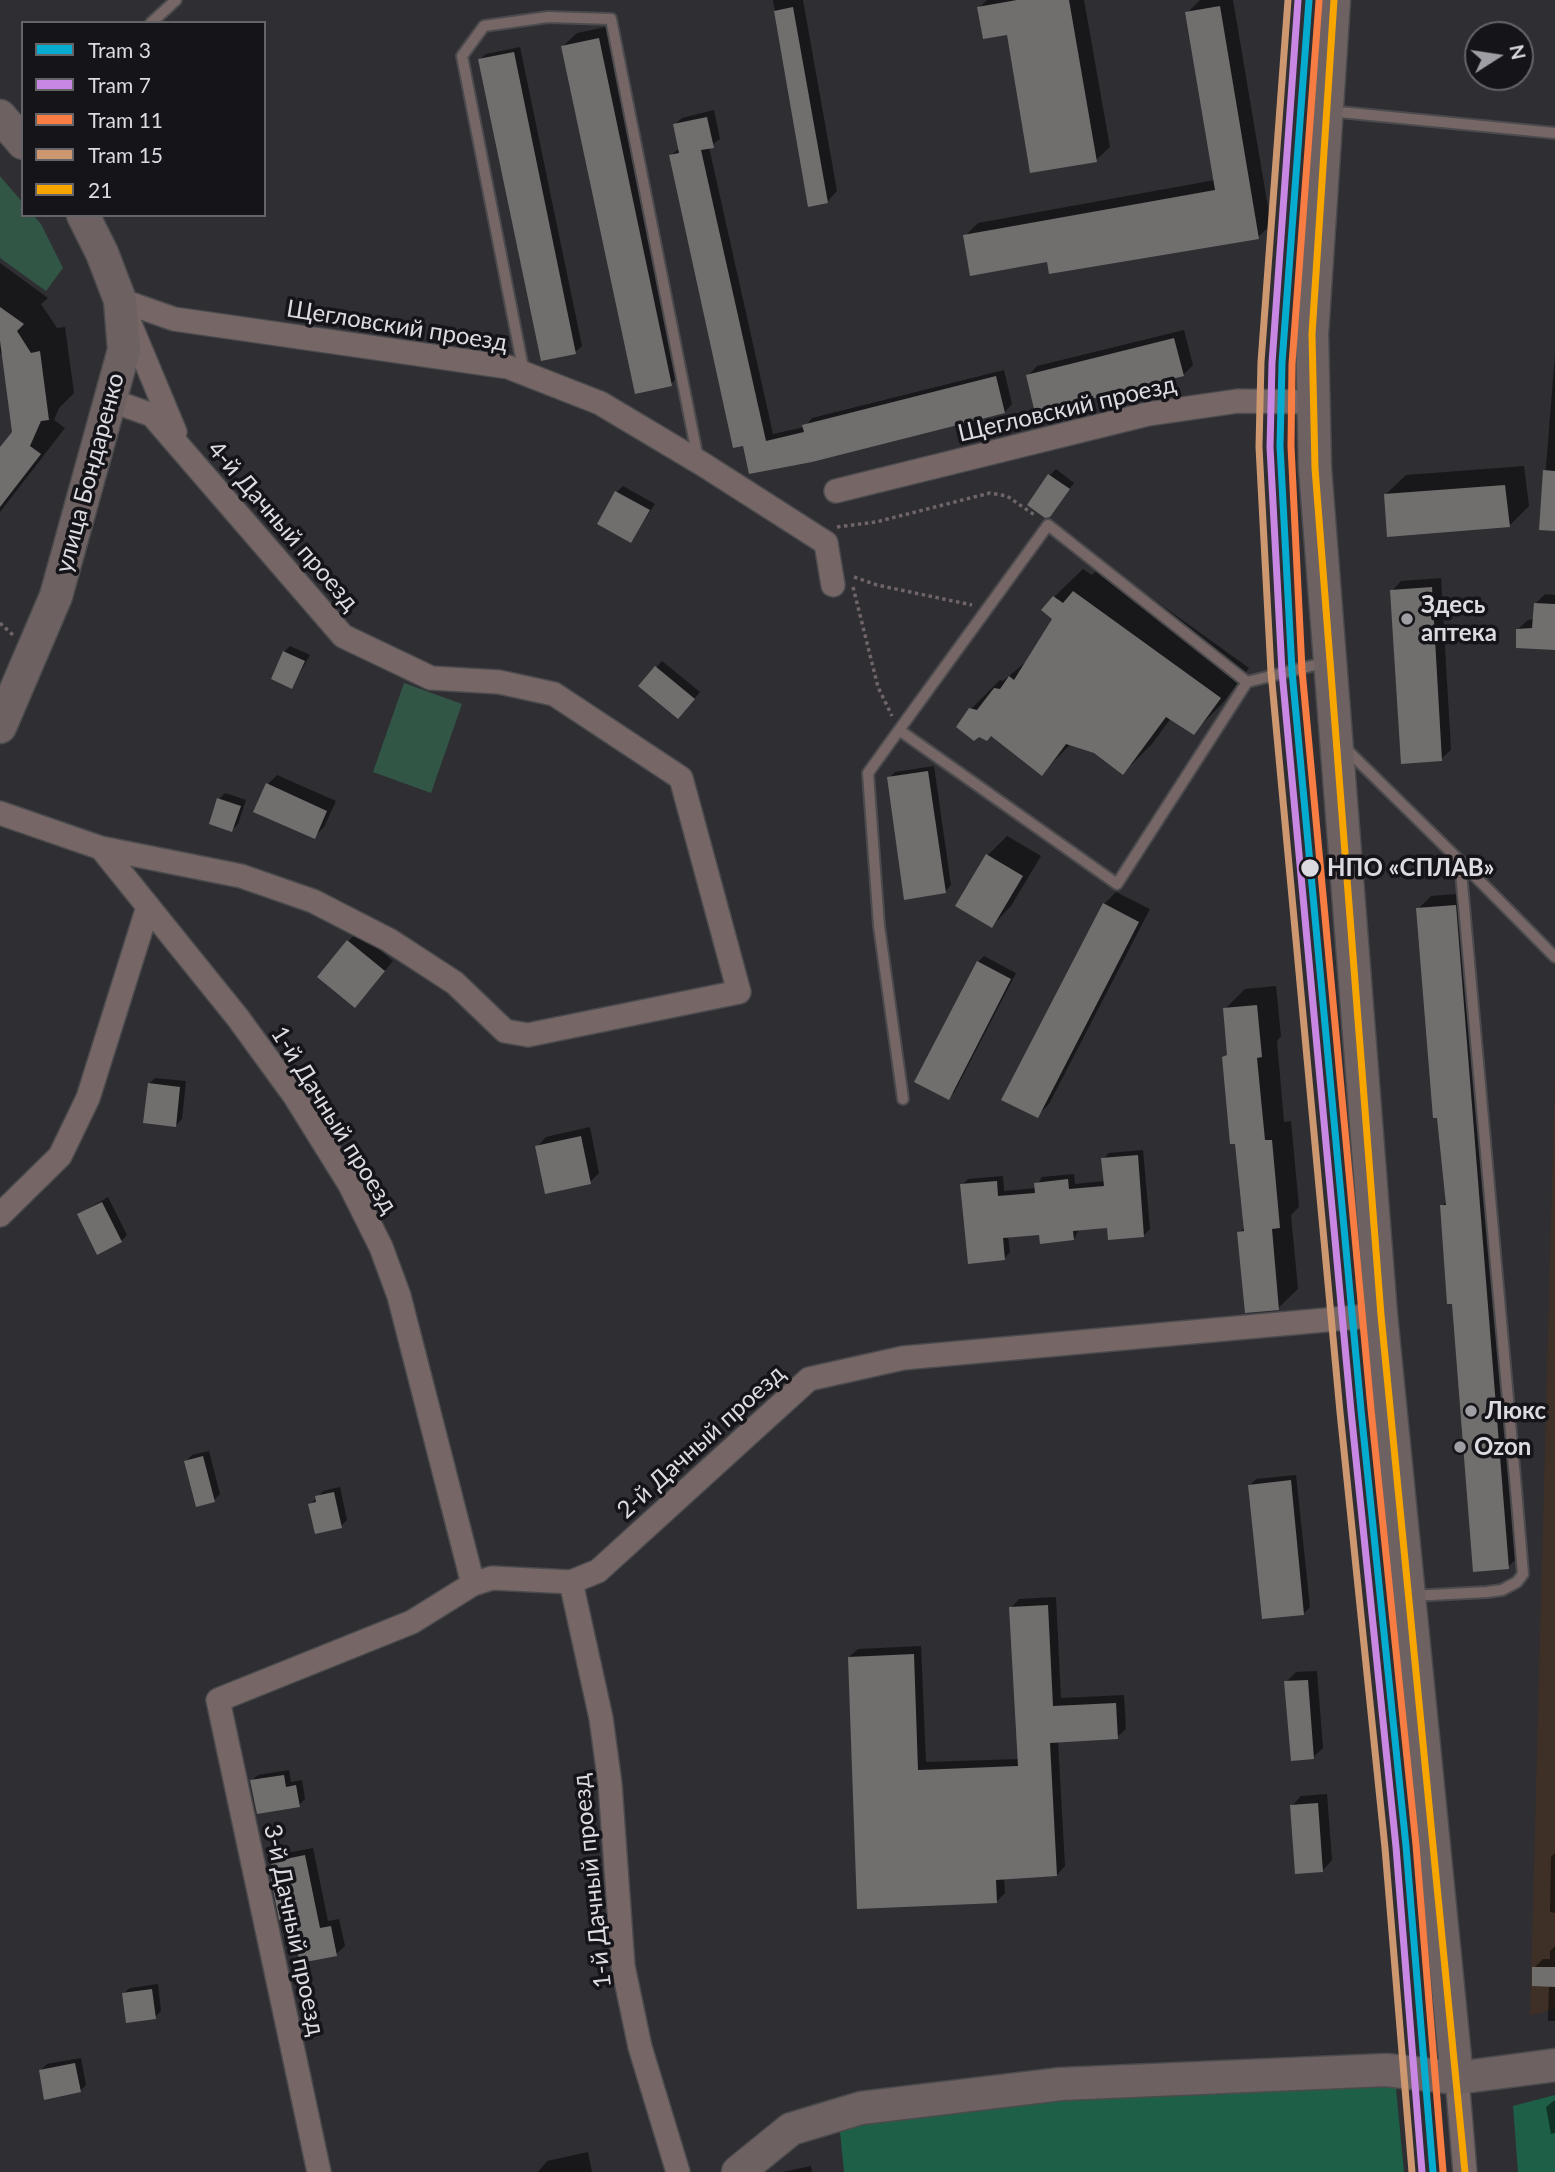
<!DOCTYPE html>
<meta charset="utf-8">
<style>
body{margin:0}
#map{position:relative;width:1555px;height:2172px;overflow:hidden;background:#2e2e33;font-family:Lato,sans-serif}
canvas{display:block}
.legend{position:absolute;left:21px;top:21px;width:245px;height:196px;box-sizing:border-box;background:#151419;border:2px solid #656469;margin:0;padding:9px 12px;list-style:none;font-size:21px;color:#dddbe2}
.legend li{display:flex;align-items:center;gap:14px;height:35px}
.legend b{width:35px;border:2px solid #656469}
.north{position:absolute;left:1464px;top:21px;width:70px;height:70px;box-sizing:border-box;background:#151419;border:2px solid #656469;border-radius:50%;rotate:78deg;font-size:19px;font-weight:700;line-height:28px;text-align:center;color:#dddbe2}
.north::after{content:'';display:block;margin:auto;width:24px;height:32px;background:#a09ea5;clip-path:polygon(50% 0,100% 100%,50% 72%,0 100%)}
</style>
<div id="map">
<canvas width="1555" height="2172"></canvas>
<ul class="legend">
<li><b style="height:9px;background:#06acd0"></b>Tram 3</li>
<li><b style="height:9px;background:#c787e3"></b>Tram 7</li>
<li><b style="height:9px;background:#f77d43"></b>Tram 11</li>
<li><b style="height:9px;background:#cd976f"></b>Tram 15</li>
<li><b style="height:9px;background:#f7a600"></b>21</li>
</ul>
<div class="north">N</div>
</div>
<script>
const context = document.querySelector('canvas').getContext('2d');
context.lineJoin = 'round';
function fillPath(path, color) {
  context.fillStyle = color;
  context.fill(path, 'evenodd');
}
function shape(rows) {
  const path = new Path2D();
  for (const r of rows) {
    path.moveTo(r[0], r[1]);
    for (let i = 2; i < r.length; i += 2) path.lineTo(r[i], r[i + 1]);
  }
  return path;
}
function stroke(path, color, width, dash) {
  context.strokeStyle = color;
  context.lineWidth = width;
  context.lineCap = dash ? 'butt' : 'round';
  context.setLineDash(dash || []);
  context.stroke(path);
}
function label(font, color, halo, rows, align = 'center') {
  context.font = font + ' Lato,sans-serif';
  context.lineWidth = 7;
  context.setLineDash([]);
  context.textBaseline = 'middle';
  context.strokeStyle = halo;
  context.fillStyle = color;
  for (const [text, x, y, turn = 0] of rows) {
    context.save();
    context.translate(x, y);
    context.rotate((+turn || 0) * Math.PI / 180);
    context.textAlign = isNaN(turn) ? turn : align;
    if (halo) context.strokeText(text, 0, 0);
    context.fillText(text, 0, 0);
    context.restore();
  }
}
fillPath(shape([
 [1555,1070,1555,2009,1530,2016]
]), '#3e3027');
fillPath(shape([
 [0,176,23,203,23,215,33,215,41,224,63,268,46,291,0,258],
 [404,683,462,704,431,793,373,772]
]), '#325646');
fillPath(shape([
 [1395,2078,1404,2172,844,2172,840,2132,867,2120,1063,2097],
 [1555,2095,1555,2172,1518,2172,1513,2106]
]), '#1e6047');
fillPath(shape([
 [773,0,803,0,837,191,827,202,810,205],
 [987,0,1084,0,1110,147,1096,160,1008,33,979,8],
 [1200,0,1233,0,1271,225,1258,237,1048,260,965,236,978,223,1215,180,1187,13],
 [611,26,684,371,671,384,563,46,577,33],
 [520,47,582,346,575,352,479,60,486,54],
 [714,110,720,139,709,147,773,434,805,427,812,418,1004,370,1012,404,1005,412,750,472,670,156,680,148,674,125,682,118],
 [0,263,48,298,41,304,57,328,65,327,74,393,59,408,54,420,65,428,0,512,0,449,14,432,4,356,0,353],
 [1184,330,1193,365,1183,375,1028,376,1037,366],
 [1555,355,1555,529,1541,528],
 [1524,466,1529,506,1509,526,1386,494,1406,475],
 [1056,469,1074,483,1049,516,1050,475],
 [623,486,655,504,631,541,617,492],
 [1103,563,1249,668,1222,704,1193,733,1171,718,1152,744,1123,773,1095,751,1071,744,1042,773,971,709,1000,680,1003,681,1027,661,1054,618,1054,597,1083,569,1092,575],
 [1441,578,1451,750,1441,759,1392,591,1401,581],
 [1545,594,1555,595,1555,648,1518,629,1528,620,1534,619,1535,604],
 [290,646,310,655,292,687,284,652],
 [662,661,700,692,684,711,641,686],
 [934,766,951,885,945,892,889,778,895,772],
 [277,775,336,801,324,827,314,837,268,784],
 [225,793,246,800,238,824,232,830,219,799],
 [1007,836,1041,856,1011,906,992,926,988,855],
 [1116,892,1150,909,1049,1104,1037,1116,1104,904],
 [1468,893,1521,1554,1508,1567,1453,1302,1442,1206,1447,1201,1418,909,1431,896],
 [358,932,393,961,364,996,348,941],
 [984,956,1016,973,955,1091,949,1098,978,962],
 [1276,986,1281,1036,1277,1041,1284,1122,1291,1121,1299,1207,1291,1215,1298,1289,1278,1308,1239,1233,1245,1227,1237,1142,1224,1058,1229,1053,1225,1009,1245,989],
 [155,1078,186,1081,182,1119,176,1125,149,1084],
 [590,1127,599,1173,590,1182,537,1147,546,1137],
 [1143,1150,1150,1229,1144,1235,1109,1226,1079,1229,1074,1239,1040,1233,1008,1236,1010,1252,1004,1259,962,1185,968,1179,1003,1176,1004,1191,1036,1188,1042,1177,1074,1174,1075,1184,1105,1181,1103,1159,1109,1153],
 [108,1197,127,1235,121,1241,79,1214],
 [209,1451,220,1494,214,1500,186,1461,192,1455],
 [1296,1475,1310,1607,1304,1613,1250,1485,1256,1479],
 [340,1487,347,1520,341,1526,310,1505,323,1491],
 [1056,1597,1061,1698,1124,1695,1126,1729,1117,1737,1058,1741,1065,1866,1057,1875,1004,1878,1005,1893,996,1902,849,1657,858,1649,921,1646,926,1762,1019,1759,1011,1608,1019,1599],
 [1317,1671,1323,1748,1313,1757,1286,1682,1296,1672],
 [289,1770,291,1782,302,1780,305,1799,299,1805,251,1781,258,1775],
 [1327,1794,1332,1860,1323,1870,1292,1806,1301,1796],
 [313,1848,328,1921,339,1919,345,1946,336,1954,291,1915,272,1879,275,1876,273,1863,281,1854],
 [1555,1853,1555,1913,1550,1912,1551,1857],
 [1555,1946,1555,2021,1548,2021,1549,1985,1534,1968,1543,1959,1550,1959,1550,1951],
 [158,1984,161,2011,155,2017,123,1994,130,1988],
 [81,2058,86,2085,80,2091,41,2070,47,2064],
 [1555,2100,1555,2133,1551,2134,1546,2107],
 [588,2152,592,2172,538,2172,547,2161],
 [811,2166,812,2172,783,2172]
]), '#0007');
fillPath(shape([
 [1017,0,1069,0,1097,162,1030,173,1007,35,983,39,977,7],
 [1220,6,1259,239,1049,274,1047,262,970,276,963,235,1215,190,1185,12],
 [793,7,828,203,808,207,774,11],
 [599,38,672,386,635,394,561,46],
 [514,52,576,354,541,361,478,59],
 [707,117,714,148,701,150,766,441,804,432,802,425,996,376,1005,413,812,462,749,474,743,446,733,448,669,155,679,153,673,124],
 [0,307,24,324,17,331,31,353,40,351,49,420,41,421,30,446,41,454,0,507,0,447,12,432,0,341],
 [1174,338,1184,376,1035,413,1026,375],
 [1543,470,1555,471,1555,531,1539,530],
 [1048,474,1070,489,1050,517,1045,518,1027,505],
 [1505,485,1510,527,1387,537,1384,494],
 [615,491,650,510,631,543,597,524],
 [1432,587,1442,761,1401,764,1390,590],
 [1073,591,1221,698,1194,735,1166,717,1123,775,1094,753,1066,744,1042,776,991,736,987,741,979,737,974,741,956,727,969,708,977,710,994,688,1000,689,1009,676,1014,680,1052,619,1041,610,1053,596,1063,603],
 [1534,603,1555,604,1555,650,1516,648,1516,629,1532,628],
 [283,651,305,661,292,689,271,679],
 [655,666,695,699,678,719,638,686],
 [928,771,946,893,904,900,887,777],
 [266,783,327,811,315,839,253,812],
 [217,798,241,806,232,832,209,824],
 [986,854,1023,876,992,928,955,906],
 [1103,903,1139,922,1038,1118,1001,1100],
 [1456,905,1509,1569,1473,1572,1452,1304,1447,1304,1440,1205,1446,1205,1437,1118,1433,1118,1416,908],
 [347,940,385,971,355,1008,317,977],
 [977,961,1011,979,949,1100,914,1082],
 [1257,1005,1262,1057,1257,1058,1265,1140,1272,1140,1280,1228,1272,1229,1279,1310,1245,1313,1237,1232,1244,1231,1235,1144,1230,1144,1222,1057,1227,1055,1223,1008],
 [148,1083,180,1087,176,1127,143,1123],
 [581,1136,591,1184,545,1194,535,1146],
 [1138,1155,1144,1237,1108,1240,1107,1228,1073,1231,1074,1240,1040,1244,1039,1235,1003,1238,1005,1260,968,1264,960,1184,997,1181,998,1196,1035,1193,1034,1183,1068,1179,1069,1189,1104,1186,1101,1158],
 [102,1202,122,1242,97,1255,77,1214],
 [203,1456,215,1502,196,1507,184,1461],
 [1291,1480,1304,1615,1262,1619,1248,1485],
 [334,1492,342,1528,315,1534,308,1504,316,1502,315,1496],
 [1048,1605,1053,1706,1116,1703,1118,1739,1050,1743,1057,1876,996,1880,997,1903,857,1909,848,1657,914,1654,918,1770,1018,1766,1009,1607],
 [1308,1680,1314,1759,1291,1761,1284,1681],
 [284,1775,286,1787,296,1785,300,1807,257,1814,250,1780],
 [1318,1803,1323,1872,1295,1874,1290,1805],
 [305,1855,320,1928,331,1926,337,1956,300,1963,290,1917,279,1920,271,1879,274,1878,271,1862],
 [1532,1967,1555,1967,1555,1987,1532,1986],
 [152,1989,156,2019,126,2023,122,1993],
 [75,2063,81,2092,44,2100,39,2070]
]), '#716e6e');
const lane = shape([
 [151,23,176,0],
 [1329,111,1555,133],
 [524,373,462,56,484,26,548,17,611,19,698,459],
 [1247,682,1117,884,899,730,1048,525,1247,682,1327,662],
 [899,730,868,773,879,926,903,1099],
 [1344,747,1460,861,1516,1489,1523,1574,1517,1582,1502,1590,1487,1592,1412,1596],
 [1460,861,1555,957]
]);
const street = shape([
 [175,432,120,300,174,319,508,367,600,403,704,465,826,543,833,585],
 [836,491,1148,414,1238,401,1313,402],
 [0,813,101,848,241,876,313,901,389,940,455,983,505,1031,528,1035,739,992,681,778,554,694,499,682,431,678,343,636,152,415,110,400],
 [101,848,238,1018,294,1095,350,1185,381,1247,399,1296,473,1584],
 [0,1215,60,1156,88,1098,148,907],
 [571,1582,601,1718,610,1784,623,1966,640,2047,678,2172],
 [1457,2078,1465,2172],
 [319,2172,218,1700,412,1622,473,1584,492,1578,571,1582,598,1571,809,1379,903,1358,1381,1315]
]);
const secondary = shape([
 [1334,0,1312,334,1315,468,1381,1315,1457,2078],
 [0,116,23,143],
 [0,727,56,596,124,350,120,300,102,253,83,215],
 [738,2172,791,2129,861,2108,1061,2084,1386,2070,1457,2078,1555,2065]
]);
stroke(lane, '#4b4b4e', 14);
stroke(street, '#4b4b4e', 26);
stroke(secondary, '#4b4b4e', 35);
stroke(shape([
 [837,527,876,522,990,493,1007,496,1036,516],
 [854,577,877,585,972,605],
 [853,587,878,687,892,716],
 [0,623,14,636]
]), '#6f6568', 3.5, [3.5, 3.5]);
stroke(lane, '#766766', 10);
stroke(street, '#766766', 23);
stroke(secondary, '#6e6161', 32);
stroke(shape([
 [1334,0,1312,334,1315,468,1381,1315,1465,2172]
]), '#f7a600', 7);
stroke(shape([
 [1309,0,1282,363,1280,446,1292,671,1361,1410,1406,1846,1433,2172]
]), '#06acd0', 7);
stroke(shape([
 [1298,0,1272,363,1270,447,1282,672,1351,1411,1396,1847,1422,2172]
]), '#c787e3', 7);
stroke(shape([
 [1319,1,1292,364,1291,446,1302,670,1371,1409,1416,1845,1443,2171]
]), '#f77d43', 7);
stroke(shape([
 [1288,0,1261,362,1259,447,1271,672,1340,1412,1385,1848,1412,2172]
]), '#cd976f', 7);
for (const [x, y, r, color] of [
 [1407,619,7,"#a09ea5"],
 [1310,868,10,"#dddbe2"],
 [1471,1411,7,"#a09ea5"],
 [1460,1447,7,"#a09ea5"]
]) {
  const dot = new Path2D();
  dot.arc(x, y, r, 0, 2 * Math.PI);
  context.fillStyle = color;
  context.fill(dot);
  stroke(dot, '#151419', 2.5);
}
label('24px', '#dddbe2', '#151419', [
 ["Щегловский проезд",397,326,9],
 ["Щегловский проезд",1067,409,-13],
 ["улица Бондаренко",90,473,-75],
 ["4-й Дачный проезд",283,526,49],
 ["1-й Дачный проезд",334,1120,58],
 ["2-й Дачный проезд",701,1442,-42],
 ["1-й Дачный проезд",592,1881,-96],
 ["3-й Дачный проезд",294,1930,78]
]);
label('bold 24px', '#dddbe2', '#151419', [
 ["Здесь",1421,605],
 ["аптека",1421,633],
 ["Люкс",1485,1411],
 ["Ozon",1474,1447]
], 'left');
label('bold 24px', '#dddbe2', '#151419', [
 ["НПО «СПЛАВ»",1327,868]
], 'left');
</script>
